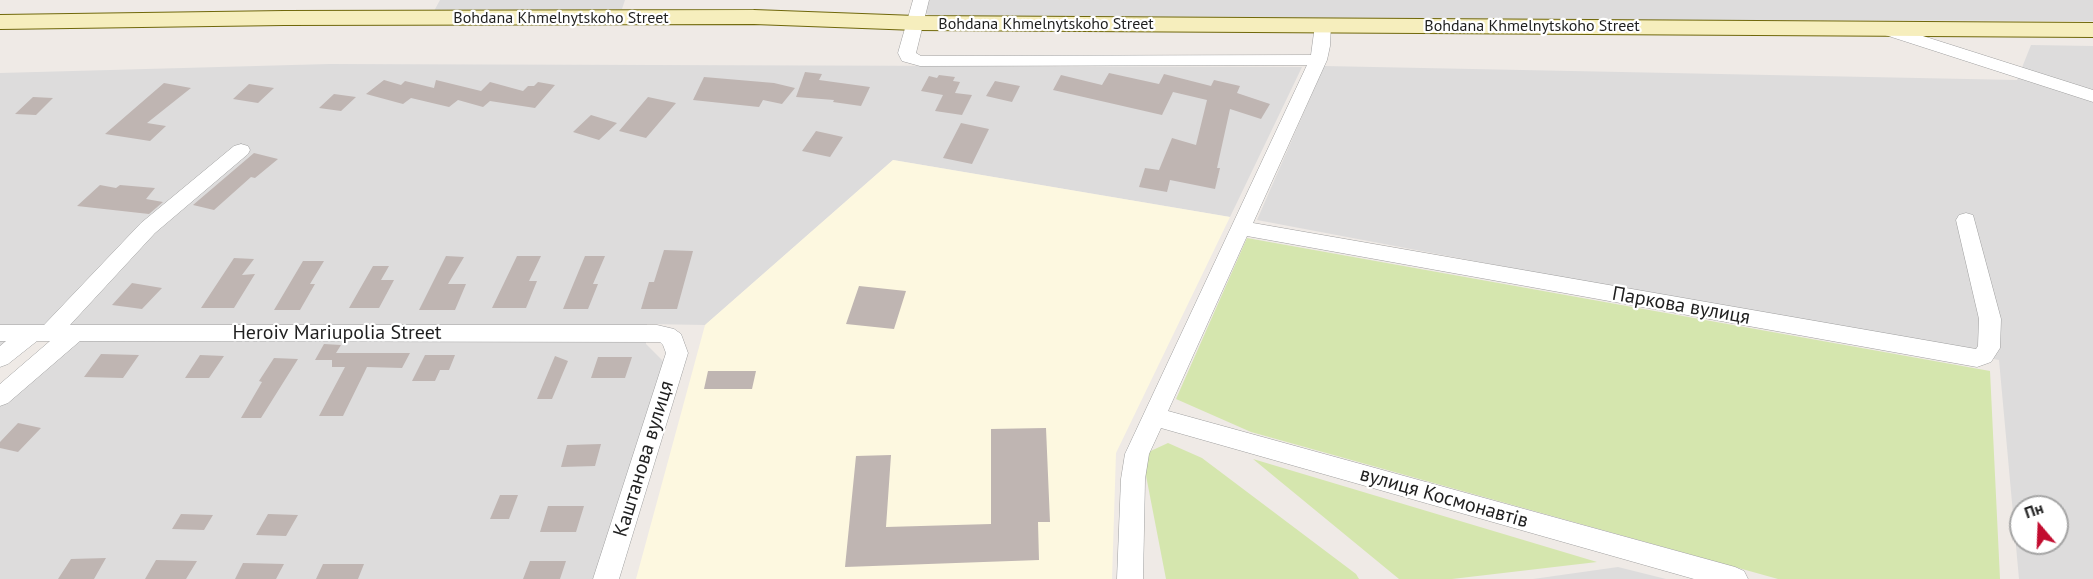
<!DOCTYPE html>
<meta charset="utf-8">
<style>
body{margin:0}
#map{position:relative;width:2093px;height:579px;overflow:hidden;background:#efeae6;font-family:"PT Sans",sans-serif}
canvas{display:block}
.north{position:absolute;left:2009px;top:495px;width:60px;height:60px;box-sizing:border-box;background:#fff;border:2px solid #a5a5a5;border-radius:50%;rotate:341deg;font-size:16px;font-weight:700;line-height:24px;text-align:center;color:#1f1f1f}
.north::after{content:'';display:block;margin:auto;width:21px;height:27px;background:#c20c2f;clip-path:polygon(50% 0,100% 100%,50% 72%,0 100%)}
</style>
<div id="map">
<canvas width="2093" height="579"></canvas>
<div class="north">Пн</div>
</div>
<script>
const context = document.querySelector('canvas').getContext('2d');
context.lineJoin = 'round';
function fillPath(path, color) {
  context.fillStyle = color;
  context.fill(path, 'evenodd');
}
function shape(rows) {
  const path = new Path2D();
  for (const r of rows) {
    path.moveTo(r[0], r[1]);
    for (let i = 2; i < r.length; i += 2) path.lineTo(r[i], r[i + 1]);
  }
  return path;
}
function stroke(path, color, width, dash) {
  context.strokeStyle = color;
  context.lineWidth = width;
  context.lineCap = dash ? 'butt' : 'round';
  context.setLineDash(dash || []);
  context.stroke(path);
}
function label(font, color, halo, rows, align = 'center') {
  context.font = font + ' "PT Sans",sans-serif';
  context.lineWidth = 4.5;
  context.setLineDash([]);
  context.textBaseline = 'middle';
  context.strokeStyle = halo;
  context.fillStyle = color;
  for (const [text, x, y, turn = 0] of rows) {
    context.save();
    context.translate(x, y);
    context.rotate((+turn || 0) * Math.PI / 180);
    context.textAlign = isNaN(turn) ? turn : align;
    if (halo) context.strokeText(text, 0, 0);
    context.fillText(text, 0, 0);
    context.restore();
  }
}
fillPath(shape([
 [440,0,625,0,622,9,434,11],
 [927,0,2093,0,2093,21,934,18,925,13],
 [2031,45,2093,46,2093,579,2019,579,1999,360,1257,220,1324,66,2017,80],
 [2021,507,2057,507,2057,543,2021,543],
 [329,64,1302,67,1230,217,893,160,705,325,647,324,646,344,664,362,594,579,0,579,0,402,83,329,32,326,0,352,0,73],
 [1618,567,1666,579,1533,579]
]), '#dddcdc');
fillPath(shape([
 [893,160,1230,217,1116,453,1112,579,636,579,705,325]
]), '#fdf8e0');
fillPath(shape([
 [1247,238,1990,371,2000,579,1778,579,1251,432,1176,399],
 [1168,443,1202,458,1356,574,1359,579,1166,579,1142,455],
 [1253,459,1597,562,1452,579,1399,579]
]), '#d5e6ae');
fillPath(shape([
 [805,72,822,74,819,80,870,87,861,106,833,102,834,100,796,97],
 [1109,73,1159,84,1164,74,1211,86,1214,80,1240,86,1237,93,1270,104,1261,119,1230,109,1217,168,1220,168,1215,189,1170,180,1167,192,1139,187,1145,168,1159,170,1172,138,1196,145,1207,100,1173,92,1162,115,1053,90,1061,75,1102,85],
 [939,75,955,77,953,81,960,82,955,93,972,95,962,115,935,111,943,95,921,91,929,76,937,78],
 [704,77,774,83,795,88,782,104,763,100,759,107,693,100],
 [384,80,401,85,405,81,434,88,436,80,481,91,490,82,523,91,528,86,534,86,538,82,555,85,535,108,490,101,483,107,458,100,449,107,411,98,403,104,366,94],
 [995,81,1020,86,1012,102,986,96],
 [164,83,191,88,147,123,166,126,150,141,105,134],
 [249,84,274,88,258,103,233,99],
 [334,94,356,97,341,111,319,108],
 [33,97,53,98,36,115,15,114],
 [648,97,676,103,646,138,619,131],
 [591,115,617,123,599,140,573,132],
 [961,123,989,129,972,164,943,158],
 [816,131,843,137,830,157,802,151],
 [254,153,278,159,255,178,251,177,214,210,193,205],
 [100,185,116,188,120,185,155,188,146,199,163,202,149,214,77,206],
 [664,250,693,251,677,309,641,309,649,282,654,282],
 [446,256,464,257,448,284,466,284,455,310,419,310],
 [517,256,541,256,529,281,537,281,526,308,492,308],
 [585,256,605,256,593,284,598,284,588,309,563,309],
 [234,258,254,259,242,275,255,274,234,308,201,308],
 [303,261,324,261,310,284,315,284,300,310,274,310],
 [373,266,389,266,381,280,394,280,379,308,349,308],
 [132,283,162,288,142,309,112,305],
 [859,286,906,291,894,329,846,324],
 [324,344,341,345,336,353,410,353,402,368,367,367,343,416,319,416,345,367,332,367,332,360,315,360],
 [101,354,139,355,123,378,84,377],
 [200,355,224,356,209,378,185,378],
 [425,355,455,355,449,370,440,370,435,381,412,381],
 [555,356,568,361,552,399,537,399],
 [598,357,632,357,625,378,591,378],
 [274,358,298,359,261,418,241,418,262,382,259,381],
 [708,371,756,371,752,389,704,389],
 [18,423,41,428,18,452,0,448,0,442],
 [1046,428,1050,522,1038,522,1039,560,845,567,856,456,891,455,886,527,991,524,991,429],
 [601,444,595,466,561,467,567,445],
 [500,495,518,495,509,519,490,519],
 [548,506,584,506,576,532,540,532],
 [181,514,213,515,204,530,172,529],
 [268,514,298,515,286,536,256,535],
 [106,558,94,579,58,579,71,559],
 [156,560,197,561,186,579,145,579],
 [530,561,566,561,560,579,523,579],
 [243,563,284,564,276,579,235,579],
 [323,564,364,564,358,579,316,579]
]), '#bfb5b2');
const minor = shape([
 [913,0,929,0,916,53,921,56,1311,55,1315,25,1317,21,1329,21,1331,25,1330,46,1327,60,1253,223,1976,349,1978,346,1979,319,1956,220,1959,215,1966,213,1973,215,2001,319,2000,348,1991,362,1977,367,1247,236,1168,411,1735,567,1744,571,1748,579,1694,579,1161,428,1149,454,1145,479,1143,579,1117,579,1121,479,1125,454,1307,65,920,66,902,61,898,53,913,0],
 [1882,23,2093,90,2093,102,1876,32,1874,28,1882,23],
 [241,144,248,146,250,150,248,154,155,233,70,325,657,325,674,329,681,334,688,353,619,579,593,579,666,353,663,345,660,342,80,341,8,403,0,406,0,384,50,341,37,341,8,364,0,367,0,346,6,341,0,341,0,325,44,325,141,223,234,146,241,144]
]);
const secondary = shape([
 [754,10,916,16,2093,23,2093,37,916,30,754,24,284,25,0,29,0,15,284,11,754,10]
]);
stroke(minor, '#a0a0a0', 1);
stroke(secondary, '#70680b', 2);
fillPath(minor, '#fff');
fillPath(secondary, '#f6eebd');
label('16px', '#1f1f1f', '#fff', [
 ["Bohdana Khmelnytskoho Street",561,18],
 ["Bohdana Khmelnytskoho Street",1046,24],
 ["Bohdana Khmelnytskoho Street",1532,26]
]);
label('20px', '#1f1f1f', '#fff', [
 ["Паркова вулиця",1681,306,10],
 ["Heroiv Mariupolia Street",337,333],
 ["Каштанова вулиця",644,459,-73],
 ["вулиця Космонавтів",1444,498,16]
]);
</script>
